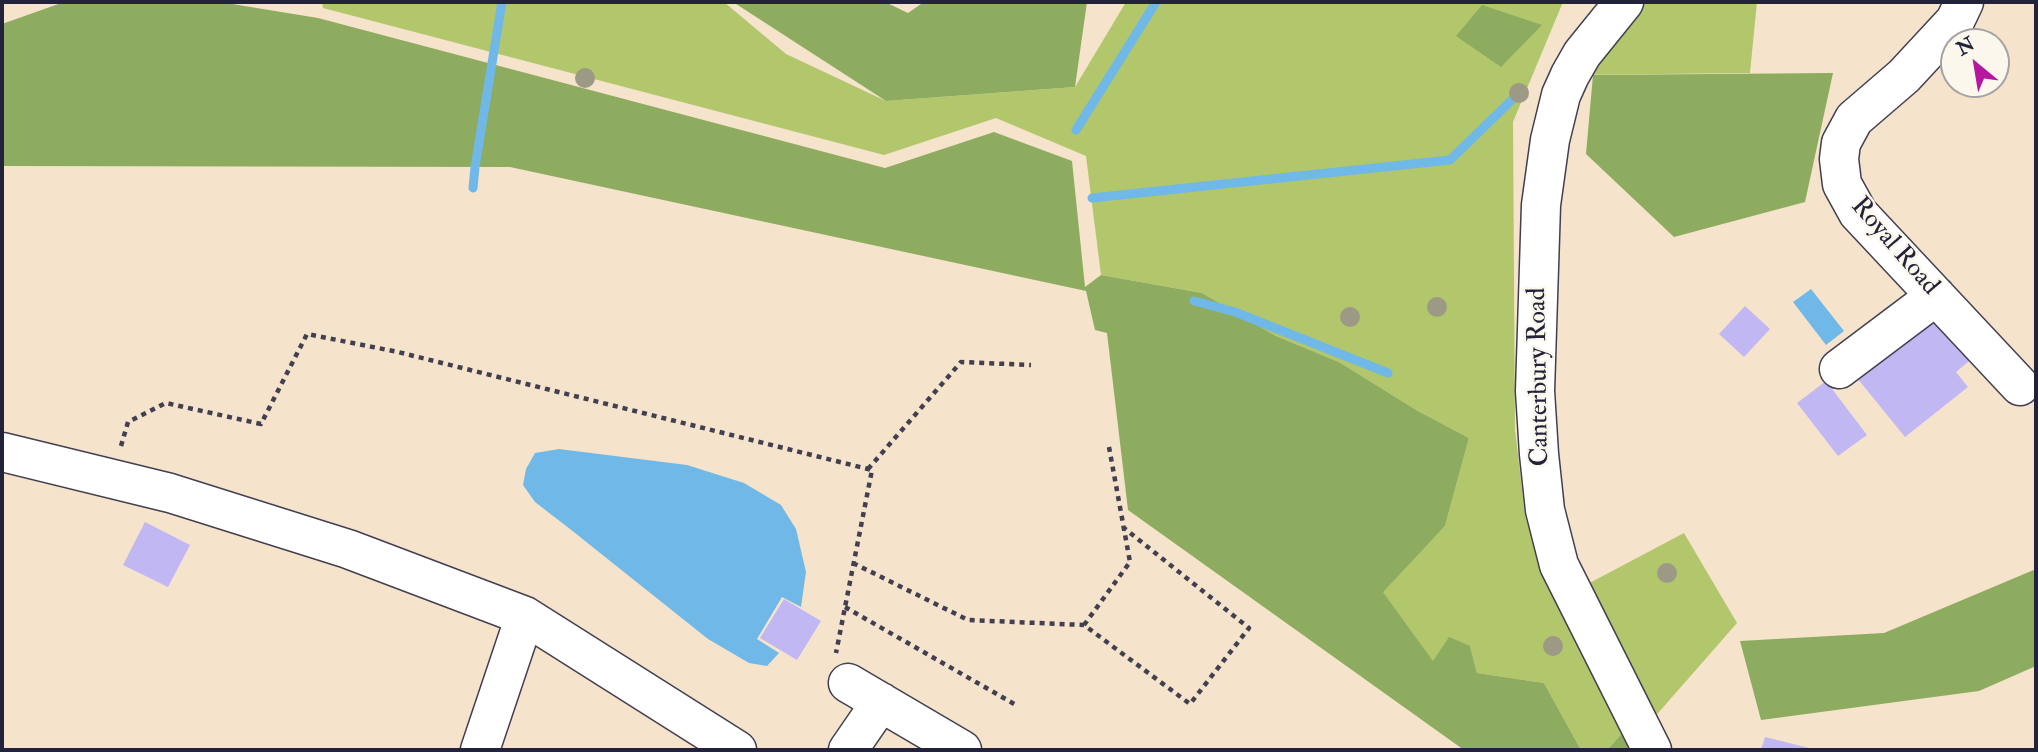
<!DOCTYPE html>
<style>
body{margin:0}
#map{position:relative;width:2038px;height:752px;overflow:hidden;background:#f5e4cb;font-family:"IM FELL Double Pica",serif}
canvas{display:block}
.frame{position:absolute;inset:0;border:4px solid #22223b;pointer-events:none}
.north{position:absolute;left:1940px;top:28px;width:70px;height:70px;box-sizing:border-box;background:#fbf7ec;border:2px solid #a4a2a5;border-radius:50%;rotate:330deg;font-size:19px;font-weight:700;line-height:28px;text-align:center;color:#22223b}
.north::after{content:'';display:block;margin:auto;width:24px;height:32px;background:#b5179e;clip-path:polygon(50% 0,100% 100%,50% 72%,0 100%)}
</style>
<div id="map">
<canvas width="2038" height="752"></canvas>
<div class="frame"></div>
<div class="north">N</div>
</div>
<script>
const context = document.querySelector('canvas').getContext('2d');
context.lineJoin = 'round';
function fillPath(path, color) {
  context.fillStyle = color;
  context.fill(path, 'evenodd');
}
function shape(rows) {
  const path = new Path2D();
  for (const r of rows) {
    path.moveTo(r[0], r[1]);
    for (let i = 2; i < r.length; i += 2) path.lineTo(r[i], r[i + 1]);
  }
  return path;
}
function stroke(path, color, width, dash) {
  context.strokeStyle = color;
  context.lineWidth = width;
  context.lineCap = dash ? 'butt' : 'round';
  context.setLineDash(dash || []);
  context.stroke(path);
}
function label(font, color, halo, rows, align = 'center') {
  context.font = font + ' "IM FELL Double Pica",serif';
  context.lineWidth = 5;
  context.setLineDash([]);
  context.textBaseline = 'middle';
  context.strokeStyle = halo;
  context.fillStyle = color;
  for (const [text, x, y, turn = 0] of rows) {
    context.save();
    context.translate(x, y);
    context.rotate((+turn || 0) * Math.PI / 180);
    context.textAlign = isNaN(turn) ? turn : align;
    if (halo) context.strokeText(text, 0, 0);
    context.fillText(text, 0, 0);
    context.restore();
  }
}
fillPath(shape([
 [322,2,724,2,786,54,886,101,1075,87,1126,2,1563,2,1513,122,1515,429,1525,515,1541,571,1627,728,1607,750,1581,750,1544,683,1477,673,1470,646,1433,662,1382,591,1445,526,1469,438,1418,411,1339,362,1276,336,1202,293,1101,275,1086,156,996,118,884,155,323,8],
 [1606,2,1757,2,1750,73,1570,75],
 [1684,533,1737,623,1652,720,1582,587]
]), '#b2c76b');
fillPath(shape([
 [64,2,220,2,318,18,885,168,994,132,1072,161,1085,287,1101,275,1202,293,1276,336,1339,362,1418,411,1469,438,1445,526,1383,592,1433,661,1449,637,1470,646,1477,673,1544,683,1581,750,1464,750,1128,510,1107,333,1095,330,1086,291,510,167,2,166,2,24],
 [733,2,885,2,908,13,924,2,1087,2,1075,87,886,101],
 [1482,5,1542,25,1501,67,1456,36],
 [1833,73,1805,202,1674,237,1586,154,1593,75],
 [2036,569,2036,666,1979,691,1761,720,1740,641,1884,633],
 [1627,728,1642,750,1607,750]
]), '#8dac5f');
fillPath(shape([
 [1811,289,1844,331,1826,345,1793,302],
 [559,449,687,465,744,483,781,505,796,529,806,572,801,607,782,597,757,639,779,653,767,666,749,663,708,639,570,529,535,502,523,485,526,469,535,453]
]), '#6fb8e7');
stroke(shape([
 [1076,130,1156,2],
 [473,188,475,167,502,2],
 [1092,198,1450,160,1519,93],
 [1194,301,1235,312,1388,373]
]), '#6fb8e7', 9);
fillPath(shape([
 [1745,306,1770,329,1744,357,1719,334],
 [1935,308,1974,357,1956,372,1968,387,1905,437,1853,373],
 [1826,381,1867,435,1838,456,1797,403],
 [145,522,190,545,168,587,123,565],
 [784,599,821,621,797,660,760,638],
 [1765,737,1813,749,1812,750,1761,750]
]), '#c1b7f3');
const minor = shape([
 [1624,2,1582,54,1570,75,1561,95,1550,140,1541,205,1535,391,1539,454,1545,510,1559,565,1652,750],
 [1964,2,1955,21,1904,76,1854,119,1841,143,1839,159,1842,184,1858,213,2020,386],
 [1839,369,1936,296],
 [2,452,170,493,348,549,525,616,737,750],
 [848,683,962,750],
 [480,750,525,616],
 [848,750,881,702]
]);
stroke(minor, '#423f51', 41);
stroke(shape([
 [121,446,128,422,166,403,261,424,307,334,398,352,872,470,836,653],
 [868,469,961,362,1031,365],
 [853,563,968,620,1084,625,1190,704,1249,628,1124,528],
 [845,607,1016,705],
 [1084,625,1130,562,1109,447]
]), '#423f51', 4.5, [5, 5]);
stroke(minor, '#fff', 38);
context.fillStyle = '#9c9985';
for (const [x, y] of [
 [585,78],
 [1519,93],
 [1437,307],
 [1350,317],
 [1667,573],
 [1553,646]
]) {
  context.beginPath();
  context.arc(x, y, 10, 0, 2 * Math.PI);
  context.fill();
}
label('26px', '#22223b', '#fbf7ec', [
 ["Royal Road",1894,247,49],
 ["Canterbury Road",1540,377,-91]
]);
</script>
